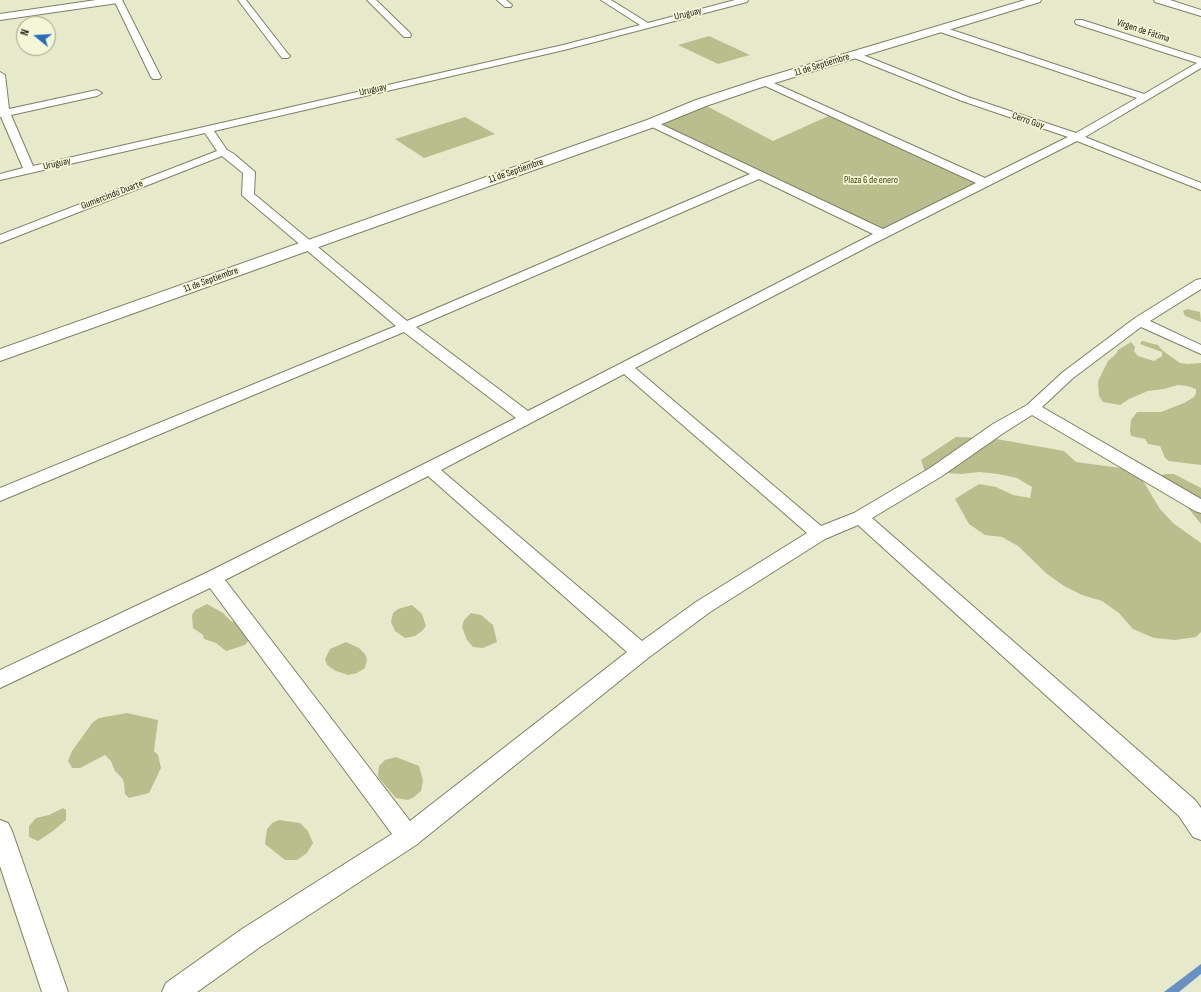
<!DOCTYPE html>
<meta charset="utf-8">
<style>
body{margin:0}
#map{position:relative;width:1201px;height:992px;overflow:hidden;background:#e6eaca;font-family:"Sofia Sans Condensed",sans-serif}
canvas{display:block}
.north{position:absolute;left:16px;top:16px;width:40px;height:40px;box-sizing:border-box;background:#f4f7d7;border:1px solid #9fa189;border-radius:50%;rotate:288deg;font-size:11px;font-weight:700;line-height:16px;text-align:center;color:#202115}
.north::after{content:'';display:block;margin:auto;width:14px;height:18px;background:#246dbd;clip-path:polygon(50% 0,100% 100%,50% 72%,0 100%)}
</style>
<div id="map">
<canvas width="1201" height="992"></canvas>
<div class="north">N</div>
</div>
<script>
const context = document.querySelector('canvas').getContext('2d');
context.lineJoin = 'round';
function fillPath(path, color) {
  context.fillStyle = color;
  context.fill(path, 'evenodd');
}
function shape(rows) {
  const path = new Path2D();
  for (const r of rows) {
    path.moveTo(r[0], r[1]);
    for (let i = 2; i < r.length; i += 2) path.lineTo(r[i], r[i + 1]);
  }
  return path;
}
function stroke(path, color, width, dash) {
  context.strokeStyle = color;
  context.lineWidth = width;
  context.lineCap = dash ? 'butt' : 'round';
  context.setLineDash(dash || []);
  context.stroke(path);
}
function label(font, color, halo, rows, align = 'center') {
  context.font = font + ' "Sofia Sans Condensed",sans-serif';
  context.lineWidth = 3.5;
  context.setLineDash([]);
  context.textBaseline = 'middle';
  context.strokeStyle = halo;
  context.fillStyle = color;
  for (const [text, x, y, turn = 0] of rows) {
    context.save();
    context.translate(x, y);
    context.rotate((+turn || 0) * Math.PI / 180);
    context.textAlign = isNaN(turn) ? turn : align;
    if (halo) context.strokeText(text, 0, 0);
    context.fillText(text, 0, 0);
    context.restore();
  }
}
fillPath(shape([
 [709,36,750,55,718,64,678,45],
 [701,103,773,141,833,114,986,183,883,234,652,123],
 [465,117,495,134,424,158,395,139],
 [1187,309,1200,312,1201,322,1185,316,1183,311],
 [1142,341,1158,345,1162,350,1180,363,1188,364,1201,363,1201,465,1169,461,1165,458,1160,446,1148,444,1145,439,1131,436,1130,431,1131,420,1137,412,1161,412,1184,403,1194,397,1196,393,1196,389,1187,386,1178,385,1164,389,1148,391,1129,399,1120,405,1103,402,1099,396,1098,381,1108,361,1116,354,1118,350,1131,342,1135,347,1134,351,1138,356,1154,361,1162,356,1162,352,1140,344],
 [956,437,991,438,1064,451,1076,462,1128,469,1143,481,1160,509,1173,523,1201,543,1201,632,1196,637,1175,640,1154,638,1133,629,1119,613,1102,601,1082,595,1064,586,1047,574,1018,546,1002,537,985,535,969,524,955,499,979,484,996,487,1013,495,1030,498,1032,487,1017,478,998,474,979,472,962,474,925,472,921,460],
 [1165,474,1174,474,1201,488,1201,524,1180,498,1159,476],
 [207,604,223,613,232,622,243,620,253,635,245,645,226,651,216,643,204,639,203,635,193,628,192,615,195,610],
 [412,605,422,614,426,626,422,631,415,636,405,638,395,631,391,622,393,613,398,609],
 [471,613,481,615,493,625,497,642,483,648,473,647,467,640,462,627,464,620],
 [346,642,359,648,365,654,367,659,365,668,357,673,348,675,336,671,327,665,325,659,330,649],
 [127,713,158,720,154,751,158,755,161,768,149,793,129,798,125,794,124,783,122,778,115,771,111,761,105,755,80,768,72,768,68,761,72,751,93,722,99,718],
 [396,757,419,766,423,780,421,791,414,797,408,800,396,798,378,777,379,766,385,760],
 [63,808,66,810,66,820,53,831,38,841,29,837,29,826,36,818,49,815],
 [279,820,300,823,308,831,313,843,307,853,297,860,285,860,265,844,267,829,272,823]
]), '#babe8d');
fillPath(shape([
 [1201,964,1201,974,1179,992,1164,992]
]), '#6791c4');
const minor = shape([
 [114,0,122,0,161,77,159,79,153,79,151,77,114,0],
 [238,0,246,0,288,54,290,56,288,58,282,58,238,0],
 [367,0,376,0,410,33,411,35,410,37,404,37,367,0],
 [497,0,506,0,512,5,511,7,505,7,497,0],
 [601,0,611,0,648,23,735,0,748,0,747,2,564,50,214,131,227,150,234,154,255,172,254,194,407,321,750,174,648,125,647,123,648,121,652,120,883,229,976,183,761,84,759,82,761,80,767,80,985,178,1068,137,962,101,852,57,850,55,852,53,858,53,968,97,1076,133,1137,98,937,31,936,29,937,27,943,27,1144,94,1197,63,1076,24,1075,22,1076,20,1082,20,1201,58,1201,68,1085,137,1201,183,1201,190,1077,141,875,243,635,368,821,526,854,513,930,468,993,424,1027,405,1063,372,1135,318,1196,280,1201,279,1201,289,1150,321,1201,345,1201,354,1141,327,1073,378,1042,407,1201,499,1201,513,1195,511,1032,415,1005,432,942,476,872,518,1195,800,1201,808,1201,840,1193,837,1179,816,858,525,825,539,710,612,648,658,416,845,260,947,197,992,162,992,166,983,242,929,392,834,210,588,0,688,0,670,206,573,516,418,404,332,0,501,0,488,396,326,244,197,242,195,243,173,222,156,0,243,0,235,217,151,205,133,0,180,0,174,23,168,1,117,0,117,0,72,5,75,9,109,97,90,102,93,97,96,11,115,33,166,563,45,640,25,601,0],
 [759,179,873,234,528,411,416,327,759,179],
 [624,374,807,533,696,602,642,641,441,470,624,374],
 [428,476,627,652,410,821,225,580,428,476],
 [0,820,8,823,12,831,68,992,42,992,0,866,0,820]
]);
const tertiary = shape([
 [96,0,123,0,118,3,0,20,0,14,96,0],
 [1154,0,1170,0,1201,10,1201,16,1155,2,1154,0]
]);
const secondary = shape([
 [1025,0,1041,0,1040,2,768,85,706,106,657,126,0,361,0,349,647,120,696,100,760,79,1025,0]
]);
stroke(minor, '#7e8164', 2);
stroke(tertiary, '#7e8164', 2);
stroke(secondary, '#7e8164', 2);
fillPath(minor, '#fff');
fillPath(tertiary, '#fff');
fillPath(secondary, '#fff');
label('10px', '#202115', '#f4f7d7', [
 ["Uruguay",688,14,-14],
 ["Virgen de Fátima",1143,31,18],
 ["11 de Septiembre",822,65,-17],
 ["Uruguay",373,90,-13],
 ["Cerro Guy",1028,121,19],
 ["Uruguay",57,164,-13],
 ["11 de Septiembre",516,171,-19],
 ["Gumercindo Duarte",112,195,-21],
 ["11 de Septiembre",211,280,-20]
]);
label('10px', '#3f420d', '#f4f7d7', [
 ["Plaza 6 de enero",871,180]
]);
</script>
